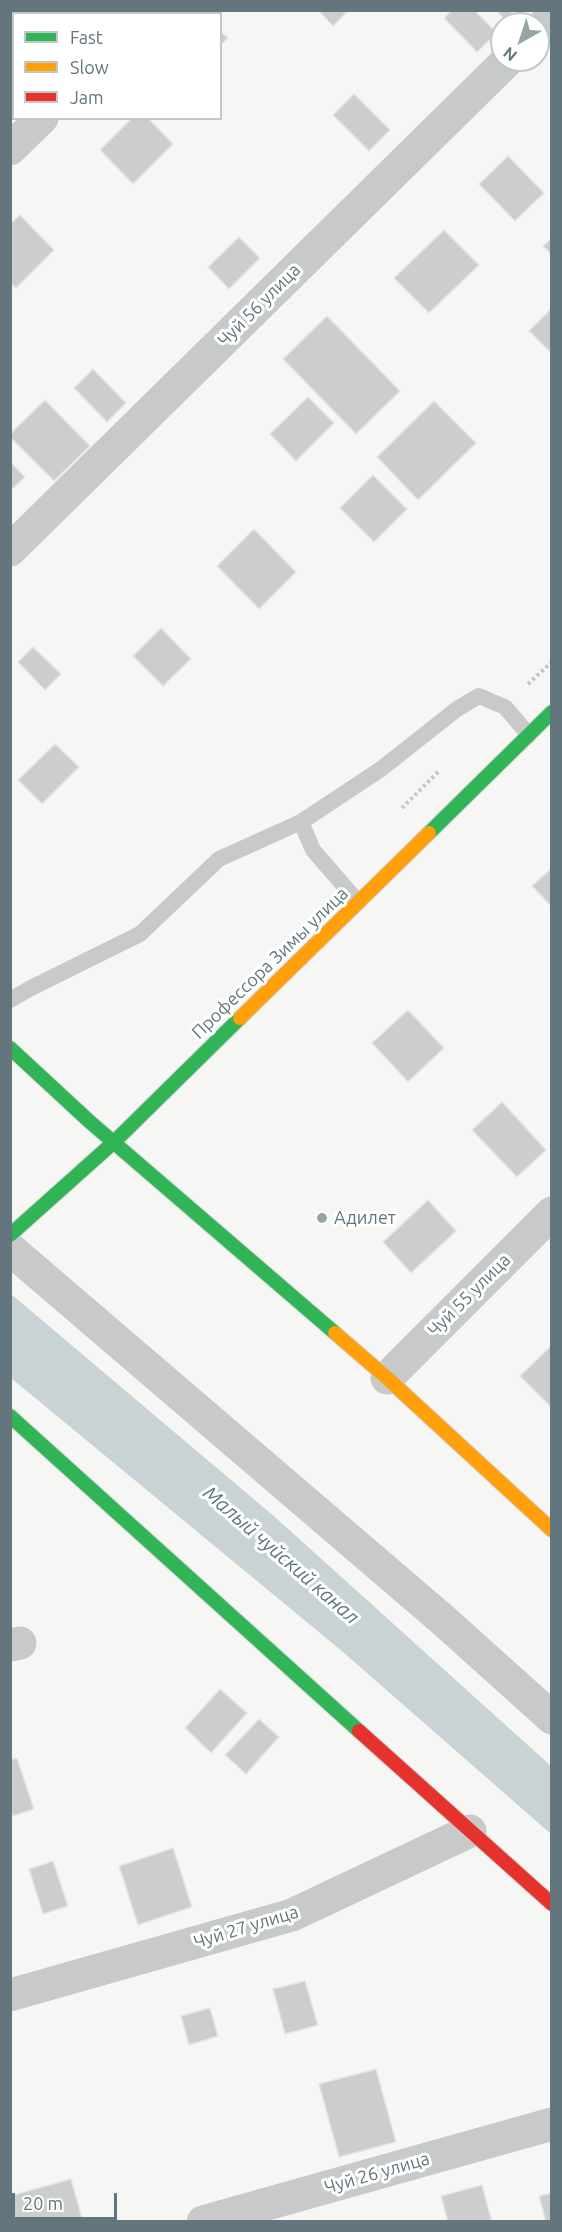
<!DOCTYPE html>
<meta charset="utf-8">
<style>
body{margin:0}
#map{position:relative;width:562px;height:2232px;overflow:hidden;background:#f6f6f5;font-family:Ubuntu,sans-serif}
canvas{display:block}
.frame{position:absolute;inset:0;border:12px solid #63767d;pointer-events:none}
.legend{position:absolute;left:12px;top:12px;width:210px;height:108px;box-sizing:border-box;background:#fff;border:2px solid #c1c8cb;margin:0;padding:8px 10px;list-style:none;font-size:18px;color:#63767d}
.legend li{display:flex;align-items:center;gap:12px;height:30px}
.legend b{width:30px;border:2px solid #c1c8cb}
.north{position:absolute;left:490px;top:12px;width:60px;height:60px;box-sizing:border-box;background:#fff;border:2px solid #c1c8cb;border-radius:50%;rotate:219deg;font-size:16px;font-weight:700;line-height:24px;text-align:center;color:#63767d}
.north::after{content:'';display:block;margin:auto;width:21px;height:27px;background:#96a3a7;clip-path:polygon(50% 0,100% 100%,50% 72%,0 100%)}
.scale{position:absolute;left:12px;top:2193px;width:105px;height:27px;box-sizing:border-box;border:3px solid #63767d;border-top:0;padding-left:8px;font-size:18px;line-height:21px;white-space:nowrap;color:#63767d;-webkit-text-stroke:4px #fff;paint-order:stroke}
</style>
<div id="map">
<canvas width="562" height="2232"></canvas>
<div class="frame"></div>
<ul class="legend">
<li><b style="height:8px;background:#30b455"></b>Fast</li>
<li><b style="height:8px;background:#ff9f0a"></b>Slow</li>
<li><b style="height:8px;background:#e5322d"></b>Jam</li>
</ul>
<div class="north">N</div>
<div class="scale">20 m</div>
</div>
<script>
const context = document.querySelector('canvas').getContext('2d');
context.lineJoin = 'round';
function fillPath(path, color) {
  context.fillStyle = color;
  context.fill(path, 'evenodd');
}
function shape(rows) {
  const path = new Path2D();
  for (const r of rows) {
    path.moveTo(r[0], r[1]);
    for (let i = 2; i < r.length; i += 2) path.lineTo(r[i], r[i + 1]);
  }
  return path;
}
function stroke(path, color, width, dash) {
  context.strokeStyle = color;
  context.lineWidth = width;
  context.lineCap = dash ? 'butt' : 'round';
  context.setLineDash(dash || []);
  context.stroke(path);
}
function label(font, color, halo, rows, align = 'center') {
  context.font = font + ' Ubuntu,sans-serif';
  context.lineWidth = 6;
  context.setLineDash([]);
  context.textBaseline = 'middle';
  context.strokeStyle = halo;
  context.fillStyle = color;
  for (const [text, x, y, turn = 0] of rows) {
    context.save();
    context.translate(x, y);
    context.rotate((+turn || 0) * Math.PI / 180);
    context.textAlign = isNaN(turn) ? turn : align;
    if (halo) context.strokeText(text, 0, 0);
    context.fillText(text, 0, 0);
    context.restore();
  }
}
fillPath(shape([
 [11,1294,276,1518,551,1766,551,1834,343,1652,11,1378]
]), '#c9d2d4');
const building = shape([
 [47,10,91,10,88,14,49,14,47,10],
 [318,10,349,10,333,26,318,10],
 [452,10,474,10,497,33,477,52,444,18,452,10],
 [496,10,514,10,505,20,496,10],
 [220,31,228,38,220,46,220,31],
 [354,94,390,130,369,151,333,115,354,94],
 [132,118,148,118,173,144,133,184,100,150,132,118],
 [508,156,544,193,515,221,479,184,508,156],
 [20,215,54,250,16,288,10,282,10,224,20,215],
 [444,230,479,265,429,313,394,278,444,230],
 [239,237,260,258,229,289,208,267,239,237],
 [552,238,552,255,543,246,552,238],
 [552,308,552,354,529,331,552,308],
 [327,316,400,391,356,434,283,359,327,316],
 [93,369,126,403,107,422,74,388,93,369],
 [308,397,334,423,296,461,270,434,308,397],
 [45,400,90,446,54,481,10,437,10,434,45,400],
 [434,401,476,443,418,500,377,457,434,401],
 [10,462,25,477,10,491,10,462],
 [373,475,407,509,374,542,340,508,373,475],
 [254,529,296,572,259,609,217,566,254,529],
 [161,628,191,659,163,686,133,656,161,628],
 [33,647,61,674,45,690,18,662,33,647],
 [55,744,79,767,42,804,18,780,55,744],
 [552,868,552,907,532,886,552,868],
 [408,1010,444,1048,408,1082,372,1043,408,1010],
 [502,1102,546,1150,517,1177,472,1130,502,1102],
 [428,1200,456,1231,411,1273,383,1242,428,1200],
 [552,1345,552,1407,551,1407,520,1376,552,1345],
 [220,1689,247,1713,211,1753,185,1728,220,1689],
 [259,1719,279,1737,246,1774,225,1755,259,1719],
 [17,1758,34,1809,13,1816,10,1807,10,1760,17,1758],
 [173,1848,192,1907,138,1925,119,1866,173,1848],
 [53,1861,68,1906,43,1914,29,1869,53,1861],
 [305,1981,318,2025,285,2034,273,1989,305,1981],
 [210,2008,218,2036,189,2045,181,2016,210,2008],
 [376,2069,396,2142,339,2157,319,2084,376,2069],
 [71,2179,83,2222,16,2222,10,2196,71,2179],
 [482,2185,492,2222,448,2222,441,2196,482,2185],
 [552,2193,552,2222,546,2222,539,2196,552,2193]
]);
fillPath(building, '#cccece');
stroke(building, '#e5e5e4', 1.5);
const fast = shape([
 [429,833,552,712],
 [10,1048,90,1122,335,1333],
 [10,1235,114,1142,240,1018],
 [10,1416,359,1731]
]);
const slow = shape([
 [240,1018,429,833],
 [335,1333,387,1378,552,1530]
]);
const jam = shape([
 [359,1731,552,1904]
]);
stroke(fast, '#d1d3d3', 16);
stroke(slow, '#d1d3d3', 16);
stroke(jam, '#d1d3d3', 16);
stroke(shape([
 [528,684,552,662],
 [402,808,439,771]
]), '#c5c6c7', 4, [3, 3]);
stroke(shape([
 [301,822,313,850,358,902],
 [10,1000,31,988,140,934,219,859,301,822,381,769,457,709,479,696,505,707,529,735]
]), '#c8caca', 16);
stroke(shape([
 [150,14,153,10],
 [538,31,552,17],
 [10,149,42,118],
 [10,550,508,60],
 [10,1249,443,1620,552,1718],
 [387,1378,552,1213],
 [10,1645,20,1643],
 [10,1995,292,1915,470,1831],
 [203,2222,552,2124]
]), '#c8caca', 33);
stroke(fast, '#30b455', 14);
stroke(slow, '#ff9f0a', 14);
stroke(jam, '#e5322d', 14);
for (const [x, y, r, color] of [
 [322,1218,6,"#96a3a7"]
]) {
  const dot = new Path2D();
  dot.arc(x, y, r, 0, 2 * Math.PI);
  context.fillStyle = color;
  context.fill(dot);
  stroke(dot, '#fff', 2);
}
label('18px', '#63767d', '#fff', [
 ["Чуй 56 улица",259,305,-45],
 ["Профессора Зимы улица",270,963,-44],
 ["Чуй 55 улица",469,1295,-45],
 ["Чуй 27 улица",246,1927,-17],
 ["Чуй 26 улица",377,2173,-16]
]);
label('18px', '#63767d', '#fff', [
 ["Адилет",334,1218]
], 'left');
label('italic 20px', '#5e7578', '#fff', [
 ["Малый чуйский канал",281,1555,41]
]);
</script>
